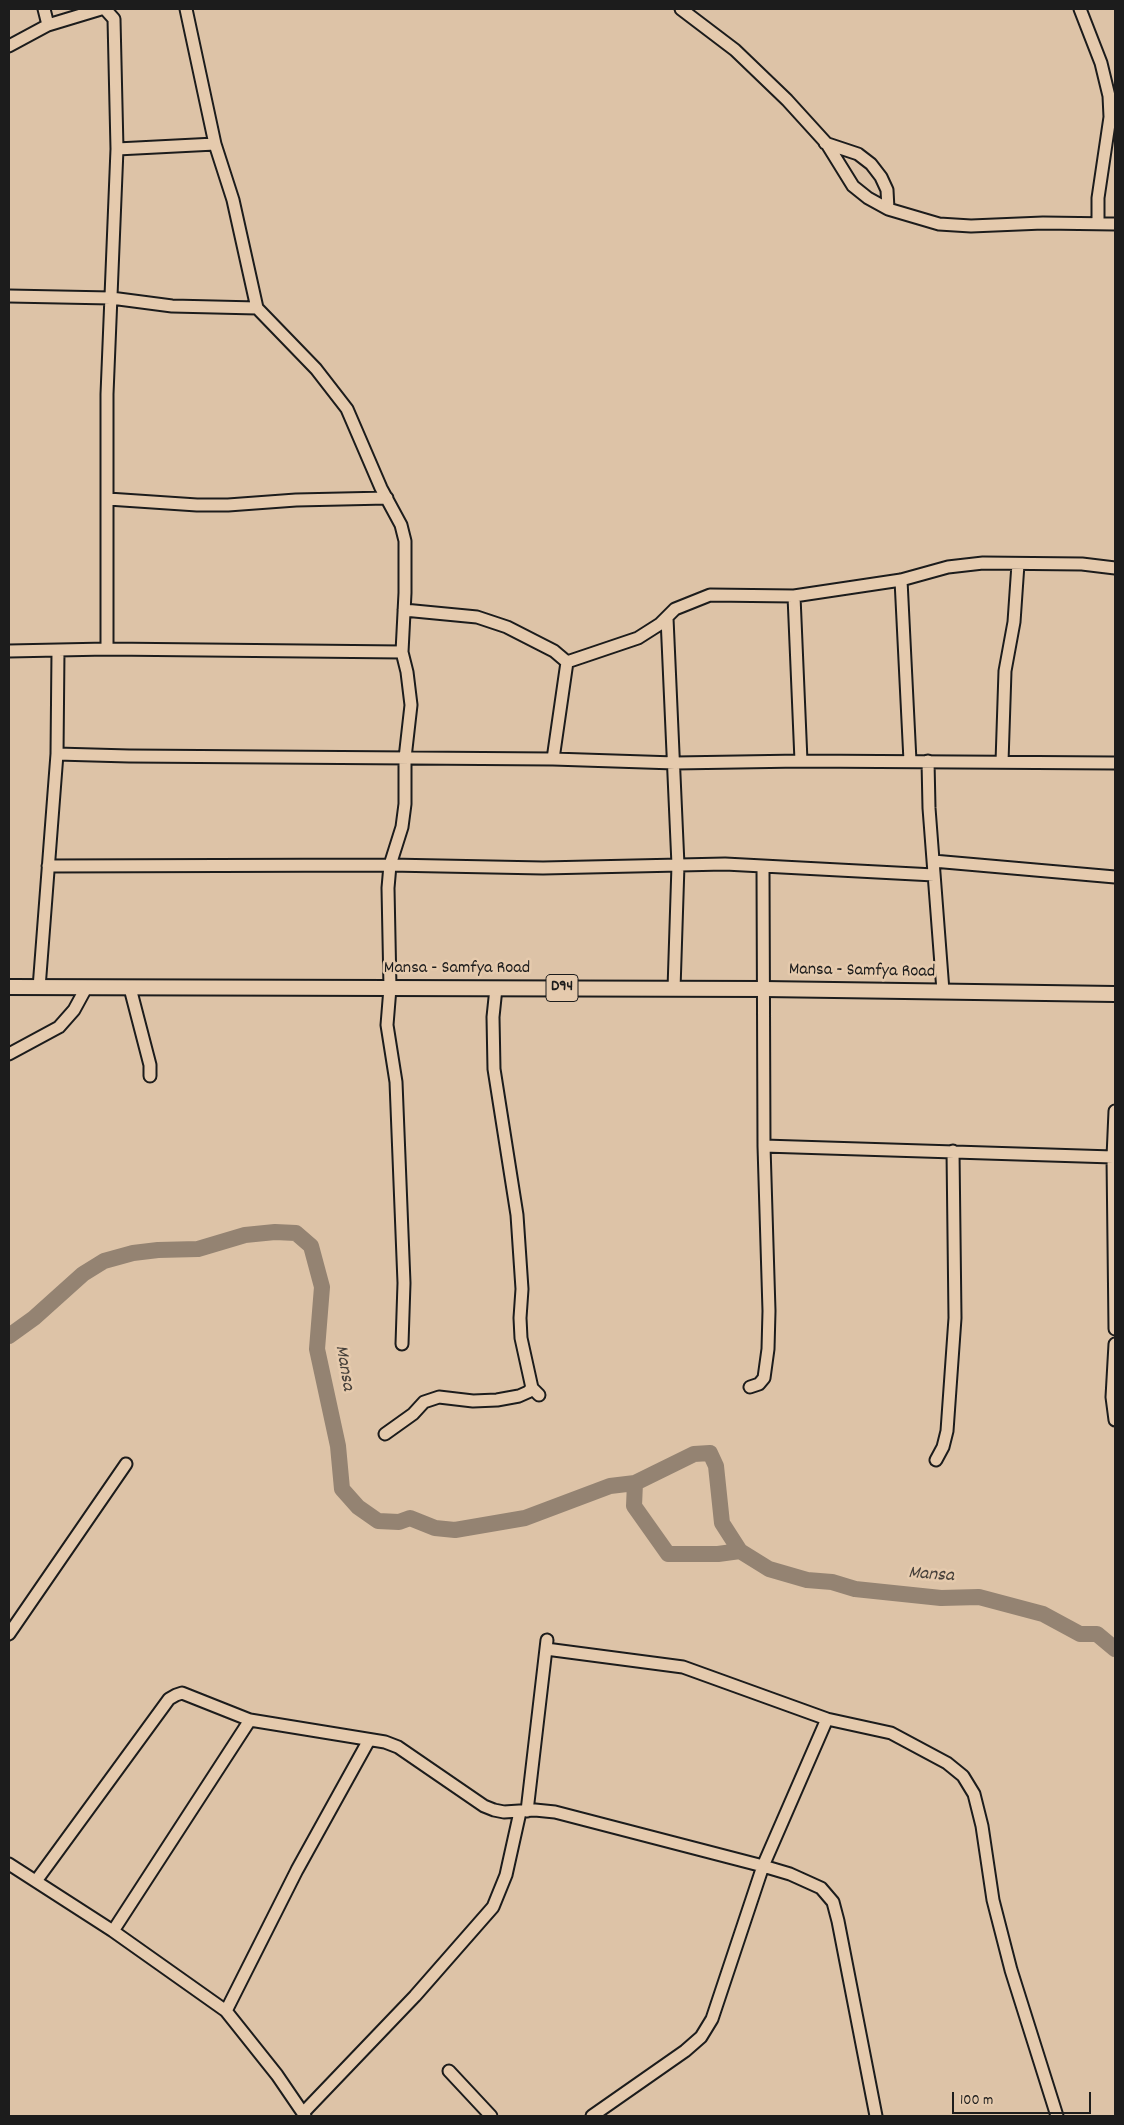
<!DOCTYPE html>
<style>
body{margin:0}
#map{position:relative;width:1124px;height:2125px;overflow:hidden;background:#ddc3a7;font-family:Dekko,sans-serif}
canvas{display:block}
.frame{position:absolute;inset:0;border:10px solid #1c1c1c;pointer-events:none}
.scale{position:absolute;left:952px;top:2092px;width:139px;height:22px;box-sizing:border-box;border:2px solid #1c1c1c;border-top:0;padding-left:6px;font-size:15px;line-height:18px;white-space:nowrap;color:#1c1c1c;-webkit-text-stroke:4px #e5caad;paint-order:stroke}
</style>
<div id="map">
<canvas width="1124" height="2125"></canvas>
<div class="frame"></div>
<div class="scale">100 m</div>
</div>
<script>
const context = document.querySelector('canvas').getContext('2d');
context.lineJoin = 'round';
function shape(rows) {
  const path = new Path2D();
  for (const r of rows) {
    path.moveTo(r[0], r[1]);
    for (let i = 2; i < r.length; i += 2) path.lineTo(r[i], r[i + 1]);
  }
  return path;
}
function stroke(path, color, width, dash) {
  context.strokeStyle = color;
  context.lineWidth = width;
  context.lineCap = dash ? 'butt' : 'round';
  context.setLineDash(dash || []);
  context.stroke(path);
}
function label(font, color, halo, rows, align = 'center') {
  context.font = font + ' Dekko,sans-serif';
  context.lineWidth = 5;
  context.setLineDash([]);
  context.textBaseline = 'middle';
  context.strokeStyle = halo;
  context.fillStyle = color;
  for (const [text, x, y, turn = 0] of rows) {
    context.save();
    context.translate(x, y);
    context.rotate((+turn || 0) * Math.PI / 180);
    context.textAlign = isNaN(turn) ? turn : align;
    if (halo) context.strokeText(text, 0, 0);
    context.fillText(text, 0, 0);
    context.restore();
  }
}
stroke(shape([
 [9,1336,34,1318,83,1274,104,1261,133,1253,158,1250,198,1249,245,1235,275,1232,296,1233,311,1246,322,1287,317,1349,338,1446,342,1489,358,1507,378,1521,399,1522,410,1518,435,1528,455,1530,525,1518,610,1486,635,1483,694,1454,710,1453,716,1466,722,1523,740,1551,769,1569,807,1580,832,1582,855,1589,941,1598,979,1597,1043,1614,1080,1634,1097,1634,1115,1649],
 [635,1483,634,1506,668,1554,718,1554,740,1551]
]), '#948372', 16);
const minor = shape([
 [44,9,48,25],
 [186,9,215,144,233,200,257,308,316,369,347,409,381,488,401,525,405,541,405,593,402,652,407,672,411,705,405,758,405,804,402,827,390,865,388,888,390,988,387,1025,396,1082,404,1283,402,1344],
 [681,9,735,50,787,100,827,144,853,186,868,198,888,209,939,224,971,226,1043,223,1115,224],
 [1080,9,1101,63,1109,96,1110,117,1098,198,1098,222],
 [9,46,48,25,101,9],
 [825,143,858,154,871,164,881,177,887,190,888,209],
 [117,149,215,144],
 [9,296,111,298,172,306,257,308],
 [108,499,197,505,228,505,296,500,387,498],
 [901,580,910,761],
 [794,596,801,761],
 [404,610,477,617,507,627,554,651,567,662],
 [667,618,678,865,674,989],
 [107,649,402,652],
 [9,651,107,649,107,394,117,149,114,19,105,9],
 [567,662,638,638,660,624,675,609,710,595,794,596,901,580,948,567,983,563,1082,564,1115,568],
 [57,754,129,756,553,759,675,763,801,761,1115,763],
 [553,759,567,662],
 [928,761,929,808,943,991],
 [1002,762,1005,671,1014,622,1018,564],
 [933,861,1115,877],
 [48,866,390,865,543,868,725,864,934,875],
 [39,988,57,754,58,651],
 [130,988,150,1065,150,1076],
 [496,988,493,1017,494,1069,517,1215,522,1289,520,1318,521,1338,532,1388,539,1395],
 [9,1054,59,1027,74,1010,86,988],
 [1115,1111,1113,1157,1115,1329],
 [764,1146,1113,1157],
 [1115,1344,1112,1397,1115,1420],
 [750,1387,759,1384,764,1378,768,1349,769,1311,764,1146,763,867],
 [385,1434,413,1414,424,1402,439,1397,473,1401,497,1400,519,1396,528,1392,532,1388],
 [936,1460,943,1447,947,1431,955,1318,953,1151],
 [9,1634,126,1464],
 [546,1649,683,1667,827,1719,891,1733,947,1763,963,1776,974,1794,982,1826,993,1900,1011,1970,1057,2116],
 [527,1811,547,1640],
 [9,1864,113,1931,226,2011,277,2075,305,2116],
 [36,1881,169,1699,176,1695,182,1693,250,1720,385,1742,398,1747,484,1806,494,1810,504,1812,535,1810,555,1812,763,1866,790,1874,821,1888,833,1902,838,1921,876,2116],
 [113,1931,250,1720],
 [226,2011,297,1870,369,1740],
 [449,2071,491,2116],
 [303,2113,415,1996,493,1907,506,1875,520,1812],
 [592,2116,685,2051,701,2037,712,2019,763,1866,827,1719]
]);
const major = shape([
 [9,987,764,989,1115,994]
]);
stroke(minor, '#1c1c1c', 15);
stroke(major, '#1c1c1c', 18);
stroke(minor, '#e5caad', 11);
stroke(major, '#e5caad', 14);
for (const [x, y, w] of [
 [562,988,32]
]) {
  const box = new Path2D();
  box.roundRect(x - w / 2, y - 13.5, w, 27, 4);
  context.fillStyle = '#e5caad';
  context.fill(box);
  stroke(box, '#1c1c1c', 1);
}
label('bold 16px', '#1c1c1c', null, [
 ["D94",562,988]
]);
label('18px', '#1c1c1c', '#e5caad', [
 ["Mansa - Samfya Road",457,970],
 ["Mansa - Samfya Road",862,972,1]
]);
label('italic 19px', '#46403a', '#e5caad', [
 ["Mansa",343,1368,80],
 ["Mansa",931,1576,4]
]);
</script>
